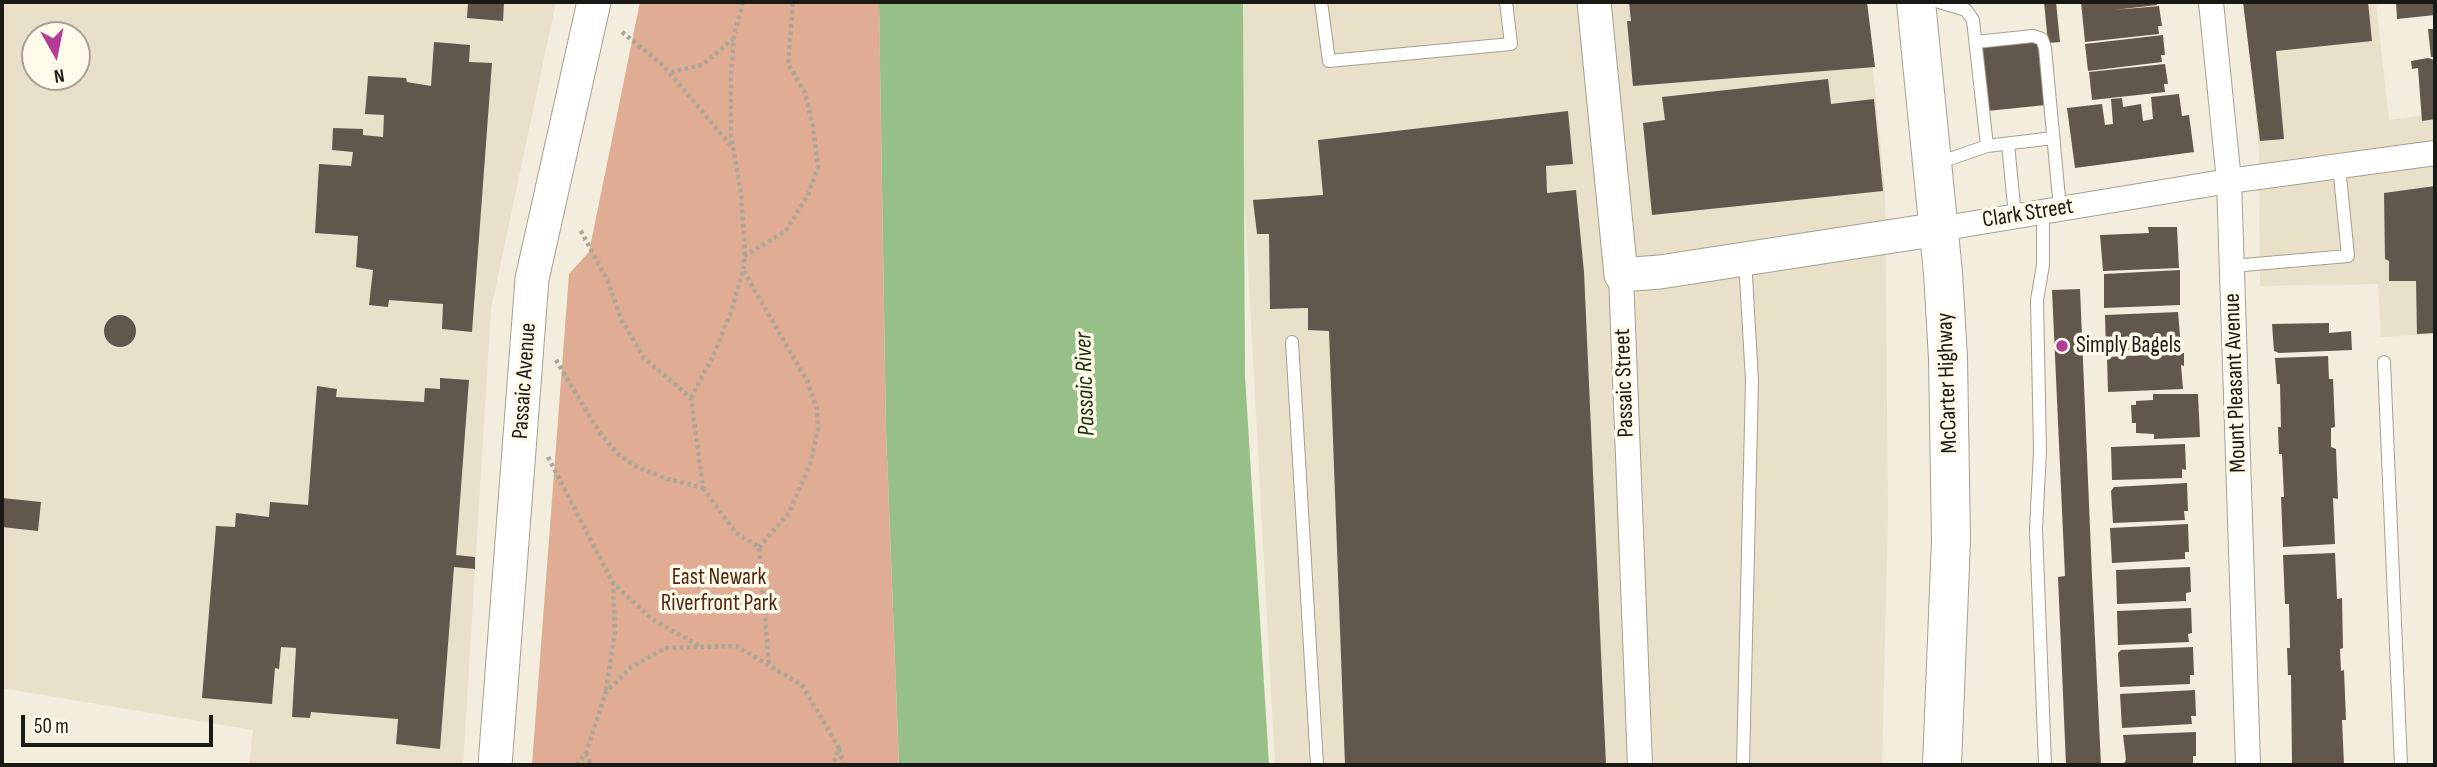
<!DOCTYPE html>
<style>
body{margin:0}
#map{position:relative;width:2437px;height:767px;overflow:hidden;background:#f2eddc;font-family:"Sofia Sans Condensed",sans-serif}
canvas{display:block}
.frame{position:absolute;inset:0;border:4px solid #1b1913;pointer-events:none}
.north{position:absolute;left:21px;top:21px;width:70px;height:70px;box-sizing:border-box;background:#fffae9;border:2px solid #a4a093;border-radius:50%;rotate:171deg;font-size:19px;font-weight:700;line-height:28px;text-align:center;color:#1b1913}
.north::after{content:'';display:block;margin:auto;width:24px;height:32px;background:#b33d94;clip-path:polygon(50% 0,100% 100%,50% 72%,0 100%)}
.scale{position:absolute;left:21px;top:715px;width:192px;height:32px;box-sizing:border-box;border:4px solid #1b1913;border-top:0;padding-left:9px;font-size:21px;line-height:24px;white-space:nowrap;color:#1b1913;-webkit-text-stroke:5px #fffae9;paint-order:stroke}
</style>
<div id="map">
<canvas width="2437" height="767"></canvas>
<div class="frame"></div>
<div class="north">N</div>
<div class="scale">50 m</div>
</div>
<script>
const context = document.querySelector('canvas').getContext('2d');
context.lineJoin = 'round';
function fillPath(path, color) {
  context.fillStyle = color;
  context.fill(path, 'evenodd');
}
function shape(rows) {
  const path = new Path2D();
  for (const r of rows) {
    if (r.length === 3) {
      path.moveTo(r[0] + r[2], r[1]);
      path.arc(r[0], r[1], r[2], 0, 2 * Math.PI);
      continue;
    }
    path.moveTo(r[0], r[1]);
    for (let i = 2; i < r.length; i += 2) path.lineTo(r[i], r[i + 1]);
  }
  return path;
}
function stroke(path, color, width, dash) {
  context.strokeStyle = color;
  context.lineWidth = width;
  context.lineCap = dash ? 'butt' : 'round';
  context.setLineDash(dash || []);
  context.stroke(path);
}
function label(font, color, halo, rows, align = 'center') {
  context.font = font + ' "Sofia Sans Condensed",sans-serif';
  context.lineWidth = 7;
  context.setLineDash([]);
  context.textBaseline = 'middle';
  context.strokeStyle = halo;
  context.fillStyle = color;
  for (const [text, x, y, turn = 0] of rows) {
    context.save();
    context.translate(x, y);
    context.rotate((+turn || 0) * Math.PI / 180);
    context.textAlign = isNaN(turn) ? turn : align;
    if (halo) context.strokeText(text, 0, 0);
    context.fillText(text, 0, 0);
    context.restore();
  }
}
fillPath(shape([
 [2,2,556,2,491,309,463,765,249,765,253,730,2,688],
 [35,35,77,35,77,77,35,77],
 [1241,2,1866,2,1885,188,1888,515,1882,765,1275,765,1241,137],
 [2245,2,2376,2,2389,120,2435,114,2435,334,2381,337,2378,284,2260,286,2259,152]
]), '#e8e0c9');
fillPath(shape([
 [640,2,879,2,886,430,899,765,532,765,569,274,589,252]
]), '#e0ac93');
fillPath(shape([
 [879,2,1243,2,1245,376,1269,765,899,765,886,430]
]), '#97c088');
fillPath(shape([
 [468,2,504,2,503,21,467,18],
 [1629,2,1867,2,1875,67,1633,86,1627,21,1631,21],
 [2044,2,2056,2,2060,42,2048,43],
 [2081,2,2156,2,2157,5,2114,10,2159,6,2162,26,2158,26,2159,34,2085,42],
 [2243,2,2368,2,2372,41,2276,51,2284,139,2260,141],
 [2396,2,2435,2,2435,15,2397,19],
 [2428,29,2435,29,2435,57,2431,57],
 [2163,35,2165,55,2161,55,2162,62,2088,71,2085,44],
 [2040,39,2046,105,1987,111,1981,45],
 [434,42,470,45,469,62,492,63,472,332,442,329,443,304,389,300,388,307,369,305,373,270,356,267,358,236,315,233,319,164,351,166,353,152,332,150,333,128,363,129,363,135,383,137,384,115,365,114,368,76,406,78,407,82,431,86],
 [2428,58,2435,60,2435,119,2422,121,2418,68,2412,69,2411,61],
 [2165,64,2168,84,2164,84,2165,92,2092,100,2089,72],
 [1828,79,1831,104,1874,99,1883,191,1652,215,1643,123,1665,120,1662,97],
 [2179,94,2182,116,2189,115,2194,152,2075,168,2067,108,2102,104,2105,125,2113,124,2111,99,2122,98,2123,107,2141,104,2143,121,2153,119,2151,97],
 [1568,111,1573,164,1546,166,1547,193,1576,190,1584,272,1606,765,1345,765,1329,331,1308,330,1308,308,1270,309,1269,234,1257,234,1253,200,1323,195,1318,140],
 [2435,186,2435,333,2417,334,2416,281,2389,281,2389,261,2385,259,2384,193],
 [2148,227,2177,227,2179,268,2103,271,2100,235,2149,233],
 [2180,270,2180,305,2104,308,2104,274],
 [2080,289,2092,576,2101,765,2066,765,2058,577,2065,576,2052,290],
 [2178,312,2181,347,2106,351,2105,315],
 [120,331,16],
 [2329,323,2329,333,2351,331,2352,350,2279,353,2274,351,2272,324],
 [2184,353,2184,366,2181,365,2183,389,2108,392,2107,357],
 [2328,356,2329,379,2333,379,2335,427,2331,428,2331,447,2336,449,2338,499,2333,498,2335,544,2283,547,2281,497,2284,497,2282,454,2279,454,2278,427,2281,427,2280,384,2277,384,2275,358],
 [440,378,469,380,456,555,475,557,475,569,454,567,440,749,396,744,398,719,311,712,310,718,292,717,296,648,281,647,279,669,275,668,272,704,202,698,216,526,235,527,236,513,269,517,270,502,308,505,317,386,337,389,336,397,424,402,425,388,440,389],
 [2153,394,2198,394,2200,437,2154,439,2154,434,2136,433,2136,423,2132,423,2131,405,2136,405,2136,401,2153,400],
 [2185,444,2186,470,2182,469,2182,478,2112,480,2111,447],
 [2187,483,2188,511,2184,511,2185,520,2113,523,2111,491,2114,487],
 [2,498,41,502,38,531,2,527],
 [2188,524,2189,552,2185,552,2185,559,2112,563,2110,528],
 [2335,553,2337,599,2342,598,2343,648,2340,649,2341,671,2344,670,2346,720,2342,720,2344,765,2292,765,2291,675,2288,675,2287,648,2290,648,2289,604,2285,604,2283,555],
 [2190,567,2191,592,2186,593,2186,601,2117,604,2116,570],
 [2191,608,2192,633,2188,634,2189,642,2118,645,2117,611],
 [2193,647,2194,675,2190,675,2190,684,2120,687,2118,653,2121,650],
 [2195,690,2196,716,2191,716,2192,724,2122,728,2120,694],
 [2196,732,2196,756,2193,756,2193,765,2123,765,2126,760,2123,735]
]), '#62574c');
const lane = shape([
 [1321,2,1329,61,1511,44,1506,2],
 [1939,2,1966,10,1973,20,1987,146],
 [1976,42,2033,36,2042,39,2045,48,2060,209],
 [2008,144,2015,216],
 [1938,163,1987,146,2053,138],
 [2043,212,2043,265,2037,300,2040,451,2036,529,2045,765],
 [2232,266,2348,256,2339,166],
 [1292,342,1317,765],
 [2384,362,2401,765],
 [1743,765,1752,381,1745,259]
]);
const street = shape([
 [2211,2,2229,181,2248,765],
 [1939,229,2229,181,2435,153],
 [1621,275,1640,765]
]);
const secondary = shape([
 [1594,2,1621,275,1660,272,1939,229],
 [495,765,532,279,594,2]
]);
const primary = shape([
 [1916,2,1943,273,1948,358,1951,540,1942,765]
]);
stroke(lane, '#a5a091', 14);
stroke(street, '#a5a091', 26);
stroke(secondary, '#a5a091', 35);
stroke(primary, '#a5a091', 40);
stroke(shape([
 [743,2,734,35,731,77,731,134,741,194,745,252,743,270],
 [622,32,664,66,732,147],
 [671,72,702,65,733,39],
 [744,256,786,231,808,195,818,167,813,127,805,93,788,64,793,2],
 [556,360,599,432,619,455,639,468,668,479,703,488,691,398,644,358,621,319,608,282,580,229],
 [691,398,713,356,731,312,743,270,807,381,817,409,818,429,810,464,789,513,759,547],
 [548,457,613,583,653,620,700,646],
 [703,488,736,533,759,547,769,665],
 [606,690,615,632,613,584],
 [839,749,844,765],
 [586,753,591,765],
 [577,765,586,753,606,692,631,667,666,648,736,646,802,685,839,748,833,765]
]), '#aaa698', 4.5, [3.5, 3.5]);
stroke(lane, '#fff', 12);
stroke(street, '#fff', 24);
stroke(secondary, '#fff', 33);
stroke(primary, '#fff', 38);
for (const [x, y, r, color] of [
 [2062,346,7,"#b33d94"]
]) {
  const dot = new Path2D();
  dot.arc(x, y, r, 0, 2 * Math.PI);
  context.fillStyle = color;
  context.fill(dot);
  stroke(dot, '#fffae9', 2.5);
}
label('23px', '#1b1913', '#fffae9', [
 ["Clark Street",2028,214,-9],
 ["Passaic Avenue",525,381,-86],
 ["Passaic Street",1625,383,-92],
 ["McCarter Highway",1948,383,-92],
 ["Mount Pleasant Avenue",2236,383,-92]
]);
label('23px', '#1b1913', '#fffae9', [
 ["Simply Bagels",2076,346]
], 'left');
label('23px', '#4f260f', '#fffae9', [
 ["East Newark",719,578],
 ["Riverfront Park",719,604]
]);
label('italic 24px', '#16310a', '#fffae9', [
 ["Passaic River",1086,384,-92]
]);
</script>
